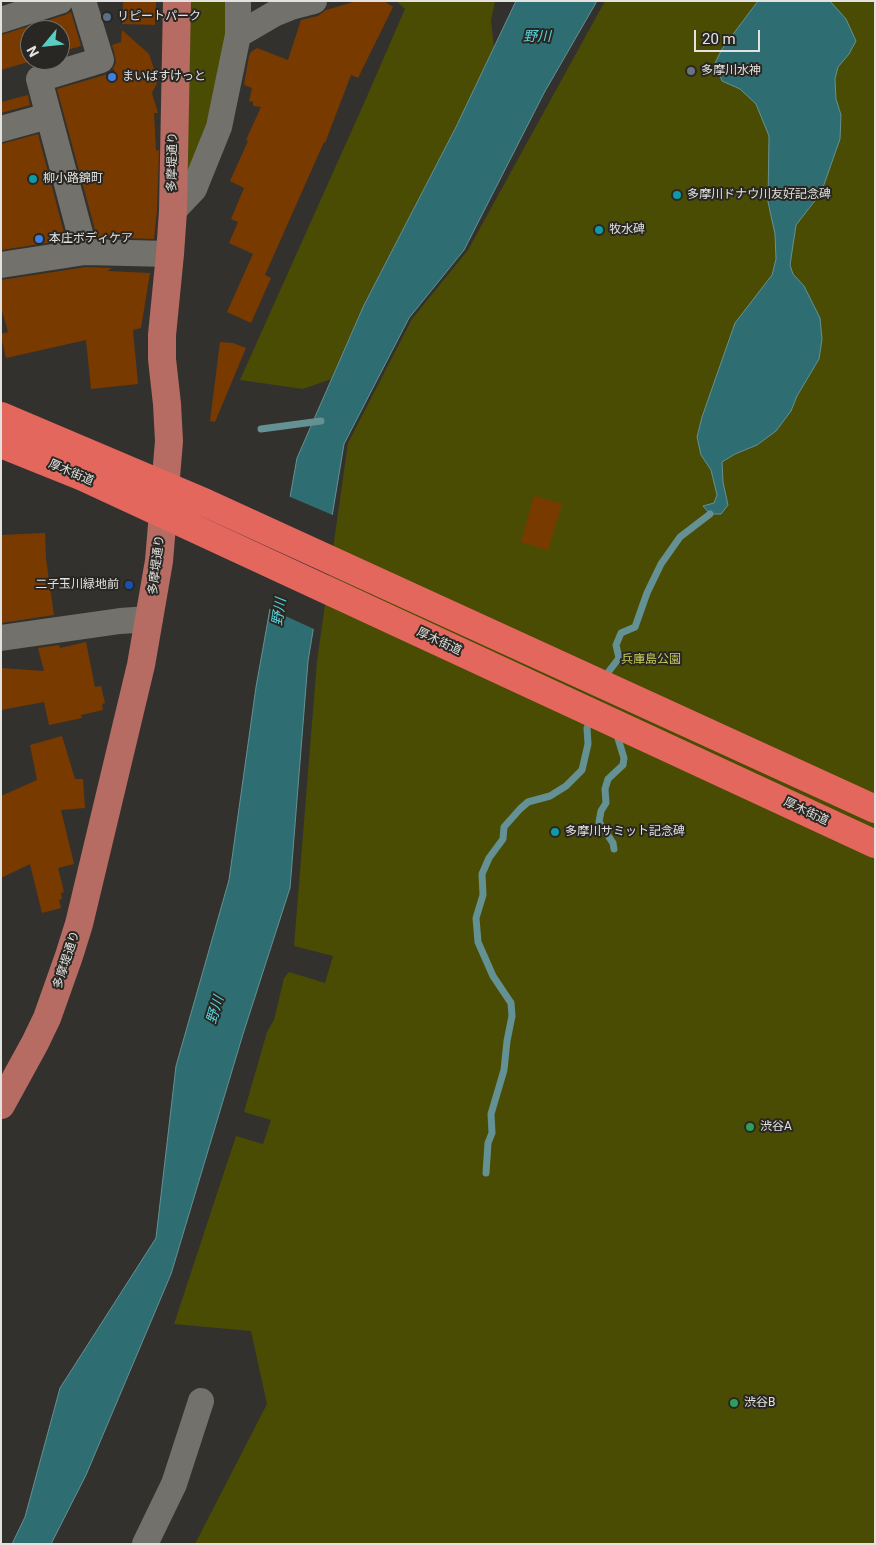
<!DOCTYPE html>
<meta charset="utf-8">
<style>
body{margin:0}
#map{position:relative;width:876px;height:1545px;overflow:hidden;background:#33312d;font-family:Roboto,sans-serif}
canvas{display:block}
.frame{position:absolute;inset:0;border:2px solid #e3e2df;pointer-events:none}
.north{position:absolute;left:20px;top:20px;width:50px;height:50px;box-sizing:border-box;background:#292723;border:1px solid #73726e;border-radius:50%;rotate:242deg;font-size:14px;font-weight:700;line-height:20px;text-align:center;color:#e3e2df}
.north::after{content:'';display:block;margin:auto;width:18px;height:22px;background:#56cec2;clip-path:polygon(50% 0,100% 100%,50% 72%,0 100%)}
.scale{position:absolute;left:694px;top:30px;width:66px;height:22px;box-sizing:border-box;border:2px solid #e3e2df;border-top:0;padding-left:6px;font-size:15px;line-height:18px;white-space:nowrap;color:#e3e2df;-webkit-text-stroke:4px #292723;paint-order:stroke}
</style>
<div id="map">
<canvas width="876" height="1545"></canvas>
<div class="frame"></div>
<div class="north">N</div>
<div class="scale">20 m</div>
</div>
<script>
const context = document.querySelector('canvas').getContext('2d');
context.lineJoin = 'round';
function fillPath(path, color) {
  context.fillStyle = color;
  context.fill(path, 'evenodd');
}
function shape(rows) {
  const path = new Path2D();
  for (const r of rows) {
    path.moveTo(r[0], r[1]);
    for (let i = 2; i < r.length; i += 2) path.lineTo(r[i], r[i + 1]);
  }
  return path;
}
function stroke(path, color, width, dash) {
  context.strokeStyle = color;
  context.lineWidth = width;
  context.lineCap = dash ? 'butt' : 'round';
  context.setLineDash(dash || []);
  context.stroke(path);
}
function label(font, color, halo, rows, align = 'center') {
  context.font = font + ' Roboto,"Noto Sans JP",sans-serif';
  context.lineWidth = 4;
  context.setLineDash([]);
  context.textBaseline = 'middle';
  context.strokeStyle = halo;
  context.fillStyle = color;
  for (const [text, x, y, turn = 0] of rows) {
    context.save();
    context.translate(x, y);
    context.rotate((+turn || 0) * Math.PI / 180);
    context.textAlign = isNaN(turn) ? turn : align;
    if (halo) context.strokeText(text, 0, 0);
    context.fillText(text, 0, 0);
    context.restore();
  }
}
fillPath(shape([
 [188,1,231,1,219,103,187,175],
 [396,1,495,1,491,21,494,47,456,127,366,300,331,379,303,389,240,380,365,101,405,9],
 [605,1,875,1,875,1544,195,1544,267,1404,251,1331,174,1324,236,1136,263,1144,271,1120,244,1112,267,1032,274,1020,284,978,289,972,325,983,333,956,294,946,317,661,348,443,412,319,468,250]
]), '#4a4c04');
const water = shape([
 [516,1,597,1,544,93,464,250,409,318,344,444,308,661,290,888,243,1034,171,1274,86,1475,51,1544,12,1544,25,1517,60,1388,156,1238,176,1066,229,880,256,687,297,458,364,305,456,127,516,1],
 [758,1,830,1,846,19,856,41,849,54,838,67,835,79,836,99,841,115,840,139,821,193,796,225,790,265,793,274,804,286,820,318,822,339,819,359,797,396,791,411,776,431,757,445,735,454,722,462,723,482,728,505,721,514,710,514,703,506,714,503,717,495,711,470,701,455,697,437,702,417,735,323,772,275,776,259,775,234,768,202,769,136,756,104,740,89,722,81,715,63,722,49,758,1]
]);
fillPath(water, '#2e6e72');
stroke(water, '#649193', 1);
fillPath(shape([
 [288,496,335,516,316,630,268,608]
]), '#33312d');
stroke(shape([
 [261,429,321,421],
 [603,679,619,658,616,645,621,633,635,627,647,593,661,564,680,537,710,514],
 [614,849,613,843,599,822,601,811,606,803,605,789,608,779,623,765,624,758,616,732],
 [486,1173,488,1143,492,1133,491,1114,504,1070,507,1041,512,1016,511,1003,493,976,478,942,476,918,483,895,482,874,489,858,503,839,504,827,520,809,528,802,550,796,566,786,582,770,588,744,587,728,592,718]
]), '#649193', 7);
fillPath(shape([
 [123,1,156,1,155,25,122,24],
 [357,1,384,1,393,7,358,78,351,75,325,143,324,142,265,275,271,278,251,323,227,312,253,254,229,243,238,222,231,219,244,188,230,181,248,141,246,140,261,107,253,106,253,102,249,101,252,88,244,85,249,56,251,52,257,48,288,60,301,20,318,16,326,10],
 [71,12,81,46,60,52,60,30,30,30,30,60,35,60,1,70,1,35,65,15],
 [122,30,149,54,158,81,152,93,158,113,154,113,156,151,159,150,157,210,154,239,97,237,57,89,115,72,113,68,116,63,115,56,112,45,121,42],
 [28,95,30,105,1,113,1,102],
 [38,134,66,240,1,250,1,144],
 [86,267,112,268,107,271,150,273,141,328,133,330,138,384,91,389,86,340,6,358,1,336,1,334,8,332,1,307,1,280],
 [220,342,233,343,246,348,215,422,210,421],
 [534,496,562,504,548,550,521,542],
 [45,533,46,559,54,615,1,623,1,535],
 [86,642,95,687,101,686,105,703,102,704,103,710,81,715,82,718,49,725,44,702,1,710,1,668,44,671,38,648,59,645,60,648],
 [62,736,75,779,83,779,85,808,61,810,74,864,58,868,64,892,61,893,62,899,59,900,61,908,42,913,30,864,1,878,1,796,37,780,30,745]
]), '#793a00');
stroke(shape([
 [83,1,101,60,39,79,85,252],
 [1,20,60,1],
 [238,35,274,14,291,7,314,1],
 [1,129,48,116],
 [173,211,194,189,219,127,238,35,238,1],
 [1,265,85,252,170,254],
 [1,638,120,621,150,619],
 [145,1544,174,1484,201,1401]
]), '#73716c', 26);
stroke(shape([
 [1,1105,35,1043,47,1018,69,956,79,924,141,665,159,561,169,441,167,404,162,359,162,335,170,254,173,211,177,1]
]), '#b66b63', 28);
stroke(shape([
 [1,416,206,503,875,809],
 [1,444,83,477,875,844]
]), '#e3675d', 28);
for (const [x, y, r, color] of [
 [107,17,5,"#5c6f8a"],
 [691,71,5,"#6b7280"],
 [112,77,5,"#3f7fe0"],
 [33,179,5,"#0f9aa8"],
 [677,195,5,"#0f9aa8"],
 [599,230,5,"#0f9aa8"],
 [39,239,5,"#3f7fe0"],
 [129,585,5,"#1a4fb4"],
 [555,832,5,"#0f9aa8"],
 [750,1127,5,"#2e9e5b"],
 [734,1403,5,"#2e9e5b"]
]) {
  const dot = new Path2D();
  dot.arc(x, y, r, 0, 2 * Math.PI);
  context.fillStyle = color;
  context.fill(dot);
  stroke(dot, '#292723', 2);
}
label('12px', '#e3e2df', '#292723', [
 ["リピートパーク",117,17],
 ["多摩川水神",701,71],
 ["まいばすけっと",122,77],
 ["柳小路錦町",43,179],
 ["多摩川ドナウ川友好記念碑",687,195],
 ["牧水碑",609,230],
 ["本庄ボディケア",49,239],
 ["二子玉川緑地前",119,585,"right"],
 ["多摩川サミット記念碑",565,832],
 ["渋谷A",760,1127],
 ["渋谷B",744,1403]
], 'left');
label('12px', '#e3e2df', '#292723', [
 ["多摩堤通り",173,162,-89],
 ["厚木街道",71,473,23],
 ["多摩堤通り",157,565,-83],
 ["厚木街道",439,642,25],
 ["厚木街道",806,812,25],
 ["多摩堤通り",67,960,-72]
]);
label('12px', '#c6ca57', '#292723', [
 ["兵庫島公園",651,660]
]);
label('italic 14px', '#57d4dd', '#292723', [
 ["野川",537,37],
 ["野川",280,612,-82],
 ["野川",216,1010,-73]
]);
</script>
